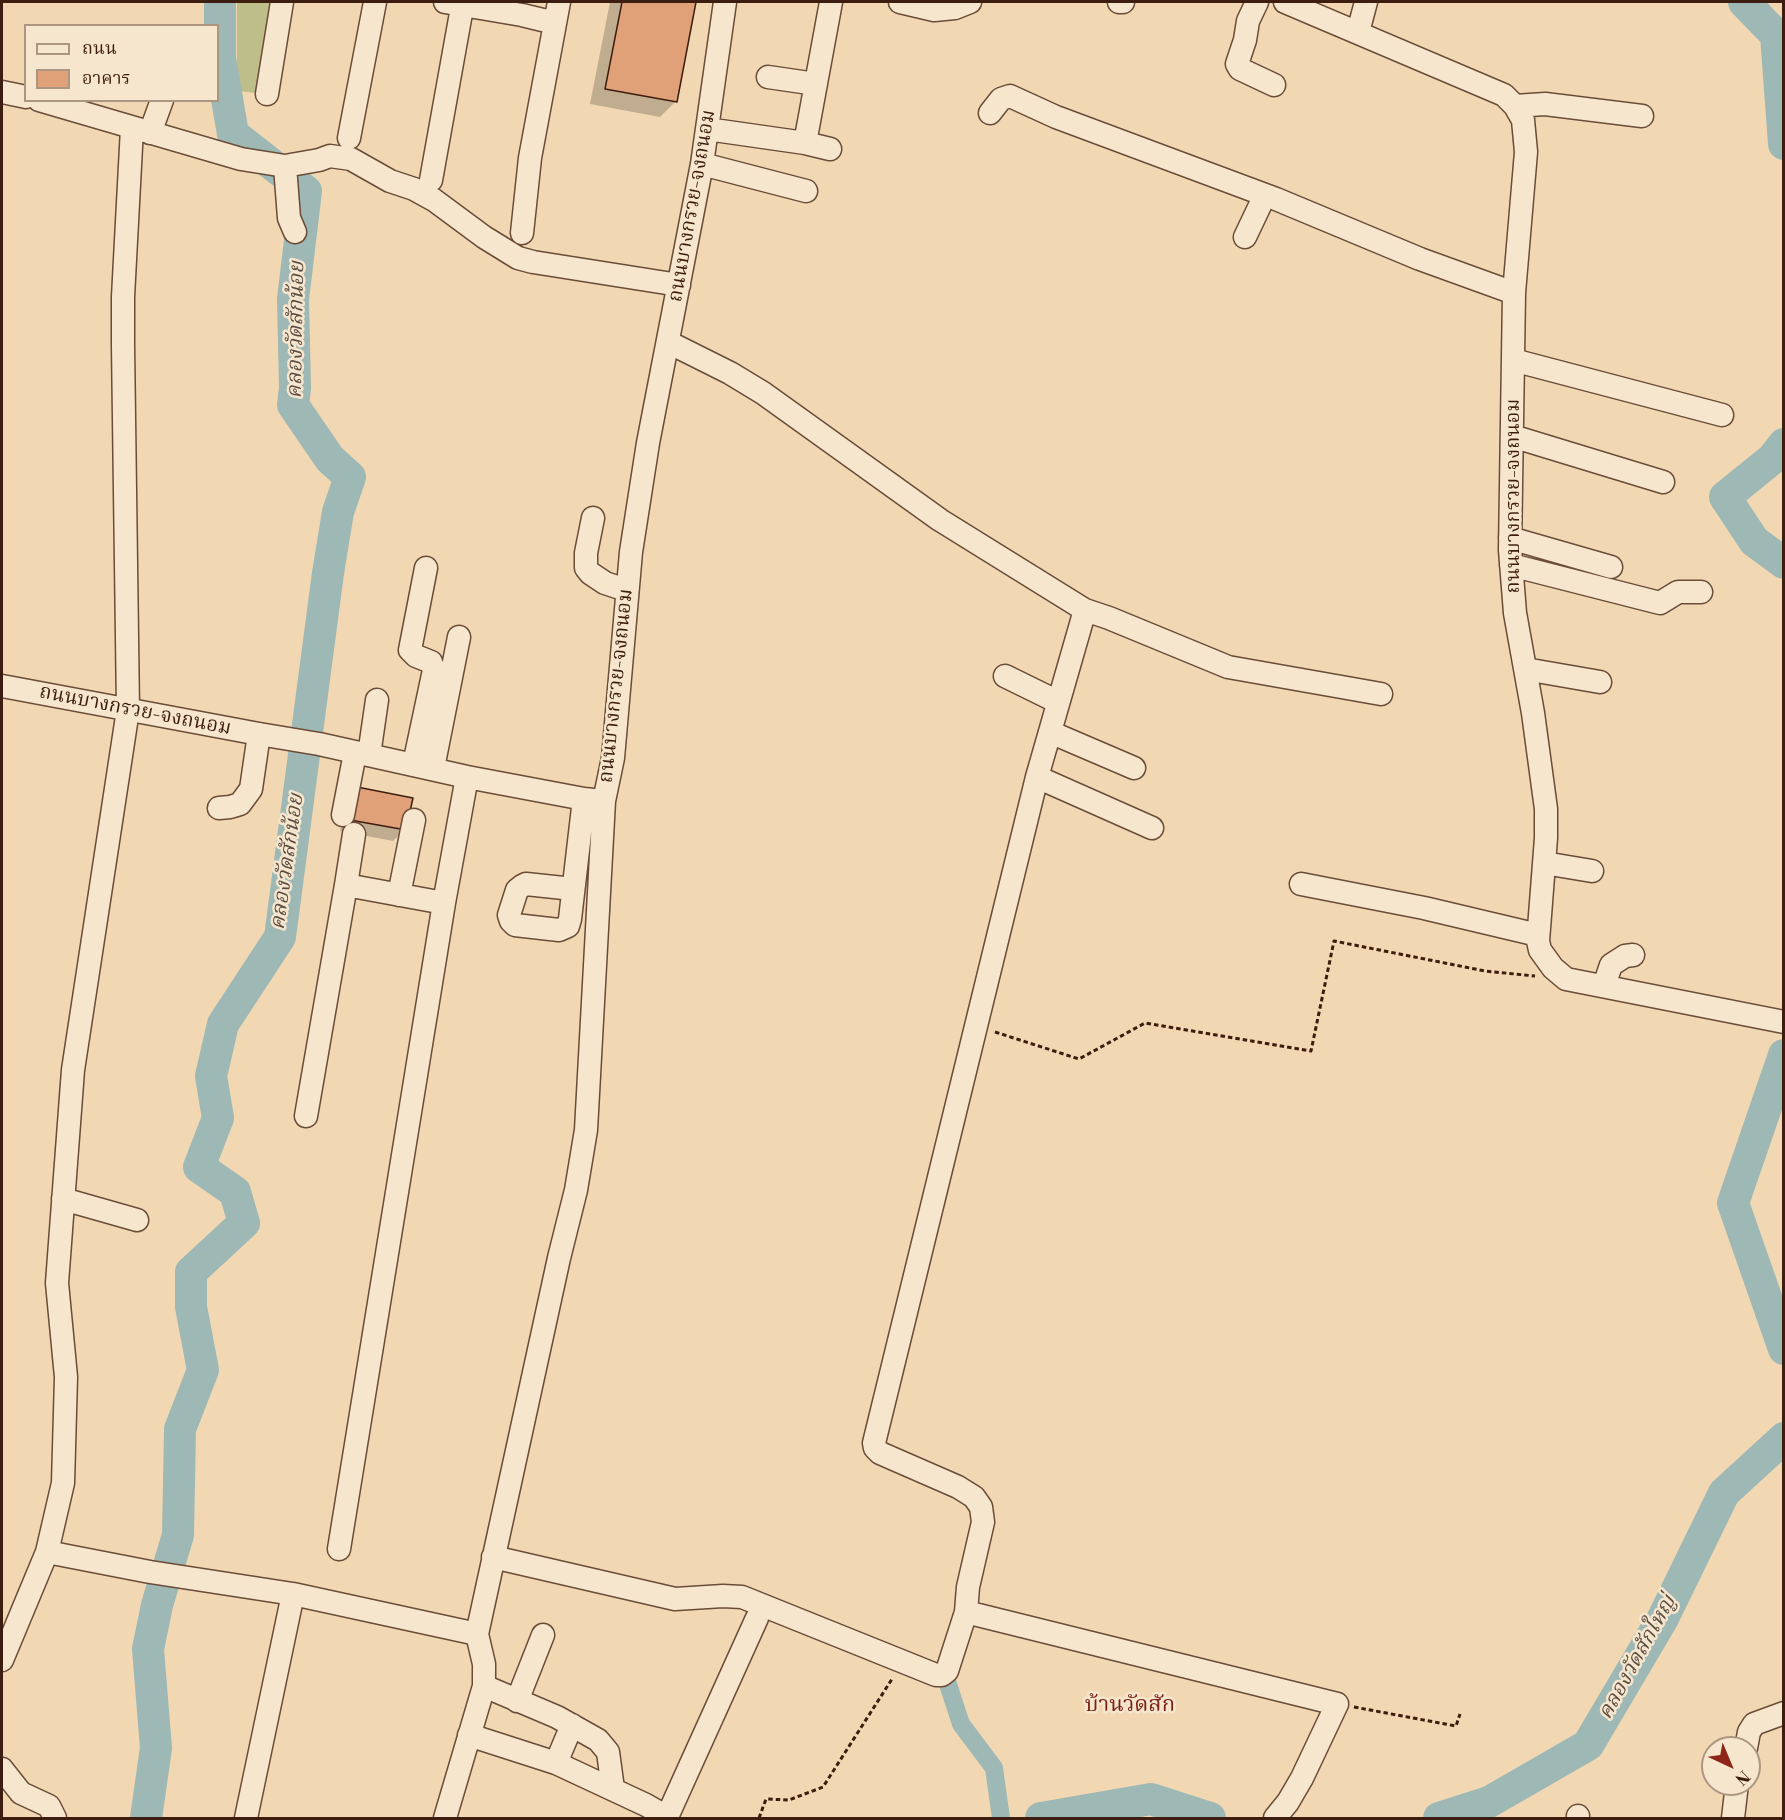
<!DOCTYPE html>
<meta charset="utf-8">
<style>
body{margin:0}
#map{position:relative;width:1785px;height:1820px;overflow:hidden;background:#f1d8b3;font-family:"Libre Bodoni","Noto Serif Thai",serif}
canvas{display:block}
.frame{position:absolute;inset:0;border:3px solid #3d1d0f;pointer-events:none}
.legend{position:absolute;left:24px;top:24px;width:195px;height:78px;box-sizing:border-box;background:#f6e6ce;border:2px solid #ac9682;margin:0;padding:8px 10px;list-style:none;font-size:18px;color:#3d1d0f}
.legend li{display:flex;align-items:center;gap:12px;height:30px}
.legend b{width:30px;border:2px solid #ac9682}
.north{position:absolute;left:1701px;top:1736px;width:60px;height:60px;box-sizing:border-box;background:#f6e6ce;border:2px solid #ac9682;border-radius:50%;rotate:136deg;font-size:16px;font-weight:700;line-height:24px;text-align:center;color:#3d1d0f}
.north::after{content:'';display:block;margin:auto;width:21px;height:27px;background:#8f2418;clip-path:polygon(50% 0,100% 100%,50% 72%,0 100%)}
</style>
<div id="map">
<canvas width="1785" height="1820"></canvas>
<div class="frame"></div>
<ul class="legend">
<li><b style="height:8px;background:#f6e6ce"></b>ถนน</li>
<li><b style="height:16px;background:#e0a178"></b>อาคาร</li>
</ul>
<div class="north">N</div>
</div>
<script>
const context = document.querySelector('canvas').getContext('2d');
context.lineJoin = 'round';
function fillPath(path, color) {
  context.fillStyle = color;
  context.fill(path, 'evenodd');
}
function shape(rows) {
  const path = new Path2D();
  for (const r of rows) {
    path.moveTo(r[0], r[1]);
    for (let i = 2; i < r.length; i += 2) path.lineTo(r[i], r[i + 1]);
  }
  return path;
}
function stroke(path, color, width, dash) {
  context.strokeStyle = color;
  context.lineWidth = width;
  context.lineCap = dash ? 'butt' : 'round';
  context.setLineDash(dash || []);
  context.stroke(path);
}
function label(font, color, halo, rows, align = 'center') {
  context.font = font + ' "Libre Bodoni","Noto Serif Thai",serif';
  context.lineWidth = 5;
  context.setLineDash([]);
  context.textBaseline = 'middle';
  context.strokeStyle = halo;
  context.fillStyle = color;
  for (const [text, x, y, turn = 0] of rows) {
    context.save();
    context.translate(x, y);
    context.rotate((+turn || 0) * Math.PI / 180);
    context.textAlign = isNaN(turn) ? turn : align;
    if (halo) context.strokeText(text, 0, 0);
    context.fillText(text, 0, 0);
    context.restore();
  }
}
fillPath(shape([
 [237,2,289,2,267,94,237,91]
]), '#bdbe8a');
fillPath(shape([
 [610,2,694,2,675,102,660,117,590,104],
 [346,800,405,830,393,841,340,831]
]), '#0003');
stroke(shape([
 [947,1681,961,1724,994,1768,1001,1818]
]), '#9eb8b5', 18);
stroke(shape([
 [1744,2,1776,35,1784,144],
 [1784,444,1772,459,1725,497,1754,541,1784,563],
 [1784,1055,1733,1203,1784,1349],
 [146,1818,156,1748,148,1649,157,1605,178,1535,180,1429,203,1370,191,1307,191,1272,244,1223,235,1192,199,1167,218,1118,211,1076,223,1024,280,937,328,573,338,512,350,477,330,459,293,405,295,388,293,299,306,191,233,134,220,58,220,2],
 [1041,1818,1151,1799,1210,1818],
 [1439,1818,1489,1802,1588,1745,1663,1618,1724,1493,1784,1438]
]), '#9eb8b5', 32);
const building = shape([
 [622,2,696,2,677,102,605,89,622,2],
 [357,787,413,798,406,830,350,820,357,787]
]);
fillPath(building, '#e0a178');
stroke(building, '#3d1d0f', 1.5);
const minor = shape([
 [445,2,522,15,555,23],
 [900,2,934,10,955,8,970,2],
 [1119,2,1123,2],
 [1257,2,1248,21,1245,40,1237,64,1240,69,1274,85],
 [1285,2,1504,95,1515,106,1523,120,1526,152,1514,293,1510,550,1515,613,1533,713,1546,809,1546,838,1538,941,1540,950,1553,968,1566,979,1784,1022],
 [1358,32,1366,2],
 [768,77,816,84],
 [2,92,26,97],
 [267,94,282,2],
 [39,100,241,159,285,166,319,160,330,156,351,159,390,181,414,189,434,200,484,237,518,258,533,262,679,285],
 [1515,106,1545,104,1642,116],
 [990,113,1001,99,1010,96,1056,117,1276,199,1420,259,1514,293],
 [707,129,805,143],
 [150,133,162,100],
 [349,138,375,2],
 [830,149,805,143,831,2],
 [702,164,806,191],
 [285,166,289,218,295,232],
 [431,180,463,2],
 [522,233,530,158,559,2],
 [1245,237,1265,195],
 [668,342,730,373,763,393,940,520,1085,610,1109,618,1228,667,1381,694],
 [1513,360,1722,415],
 [1512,436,1663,482],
 [593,518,586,553,586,568,590,573,605,583,626,590],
 [1510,538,1611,567],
 [1511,565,1660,603,1678,592,1701,592],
 [1525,669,1600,682],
 [1005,676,1058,702],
 [2,686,259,734,319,744,467,777,584,799,604,801,613,758,631,552,648,443,702,164,725,2],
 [1050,732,1134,768],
 [369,755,377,700],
 [414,764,434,670,431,662,416,656,410,650,426,568],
 [433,768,459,637],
 [1037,777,1152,828],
 [219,808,230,807,240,804,251,789,259,734],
 [343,815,355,753],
 [1544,863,1592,871],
 [1301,884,1424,908,1538,935],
 [346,885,354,834],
 [573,889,526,884,522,886,517,890,509,915,511,921,515,925,559,930,568,926,570,919,584,799],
 [399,895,414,820],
 [1604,986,1611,965,1625,956,1633,955],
 [306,1116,346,885,444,903],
 [63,1199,137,1220],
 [339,1549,444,903,467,777],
 [47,1552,150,1572,293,1594,477,1634],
 [493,1557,675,1599,723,1596,742,1597,936,1675,942,1675,947,1671,966,1612,1337,1704,1302,1778,1288,1802,1275,1818],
 [966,1612,968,1587,983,1522,981,1507,974,1497,958,1487,880,1453,875,1448,874,1443,1037,777,1085,610],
 [2,1660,47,1552,63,1483,66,1377,57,1283,73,1070,128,710,123,345,123,297,132,128],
 [484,1686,557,1717,598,1740,608,1752,613,1789],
 [517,1701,543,1635],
 [469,1735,556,1763,646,1805,667,1817,666,1818],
 [1746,1748,1749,1732,1754,1724,1784,1713],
 [556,1763,572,1725],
 [2,1769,21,1793,49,1806,55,1818],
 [667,1817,757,1618],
 [246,1818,293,1594],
 [445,1818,484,1686,484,1664,477,1634,559,1258,576,1190,586,1130,604,801],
 [1578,1818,1578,1816],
 [1733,1818,1737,1784]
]);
stroke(minor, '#6a4c38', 25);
stroke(shape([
 [995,1032,1079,1059,1145,1023,1311,1051,1334,941,1485,971,1535,976],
 [1354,1707,1456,1726,1460,1714],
 [759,1818,766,1799,789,1800,823,1787,892,1679]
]), '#3d1d0f', 3, [4.5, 3]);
stroke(minor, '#f6e6ce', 22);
label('20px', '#3d1d0f', '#f6e6ce', [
 ["ถนนบางกรวย-จงถนอม",693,206,-80],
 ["ถนนบางกรวย-จงถนอม",1514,496,-90],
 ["ถนนบางกรวย-จงถนอม",617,686,-84],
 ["ถนนบางกรวย-จงถนอม",135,711,11]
]);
label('italic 21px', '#5a4c41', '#f6e6ce', [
 ["คลองวัดสักน้อย",297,330,-89],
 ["คลองวัดสักน้อย",288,862,-82],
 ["คลองวัดสักใหญ่",1638,1658,-61]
]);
label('22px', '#7a1f14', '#f6e6ce', [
 ["บ้านวัดสัก",1130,1706]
]);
</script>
